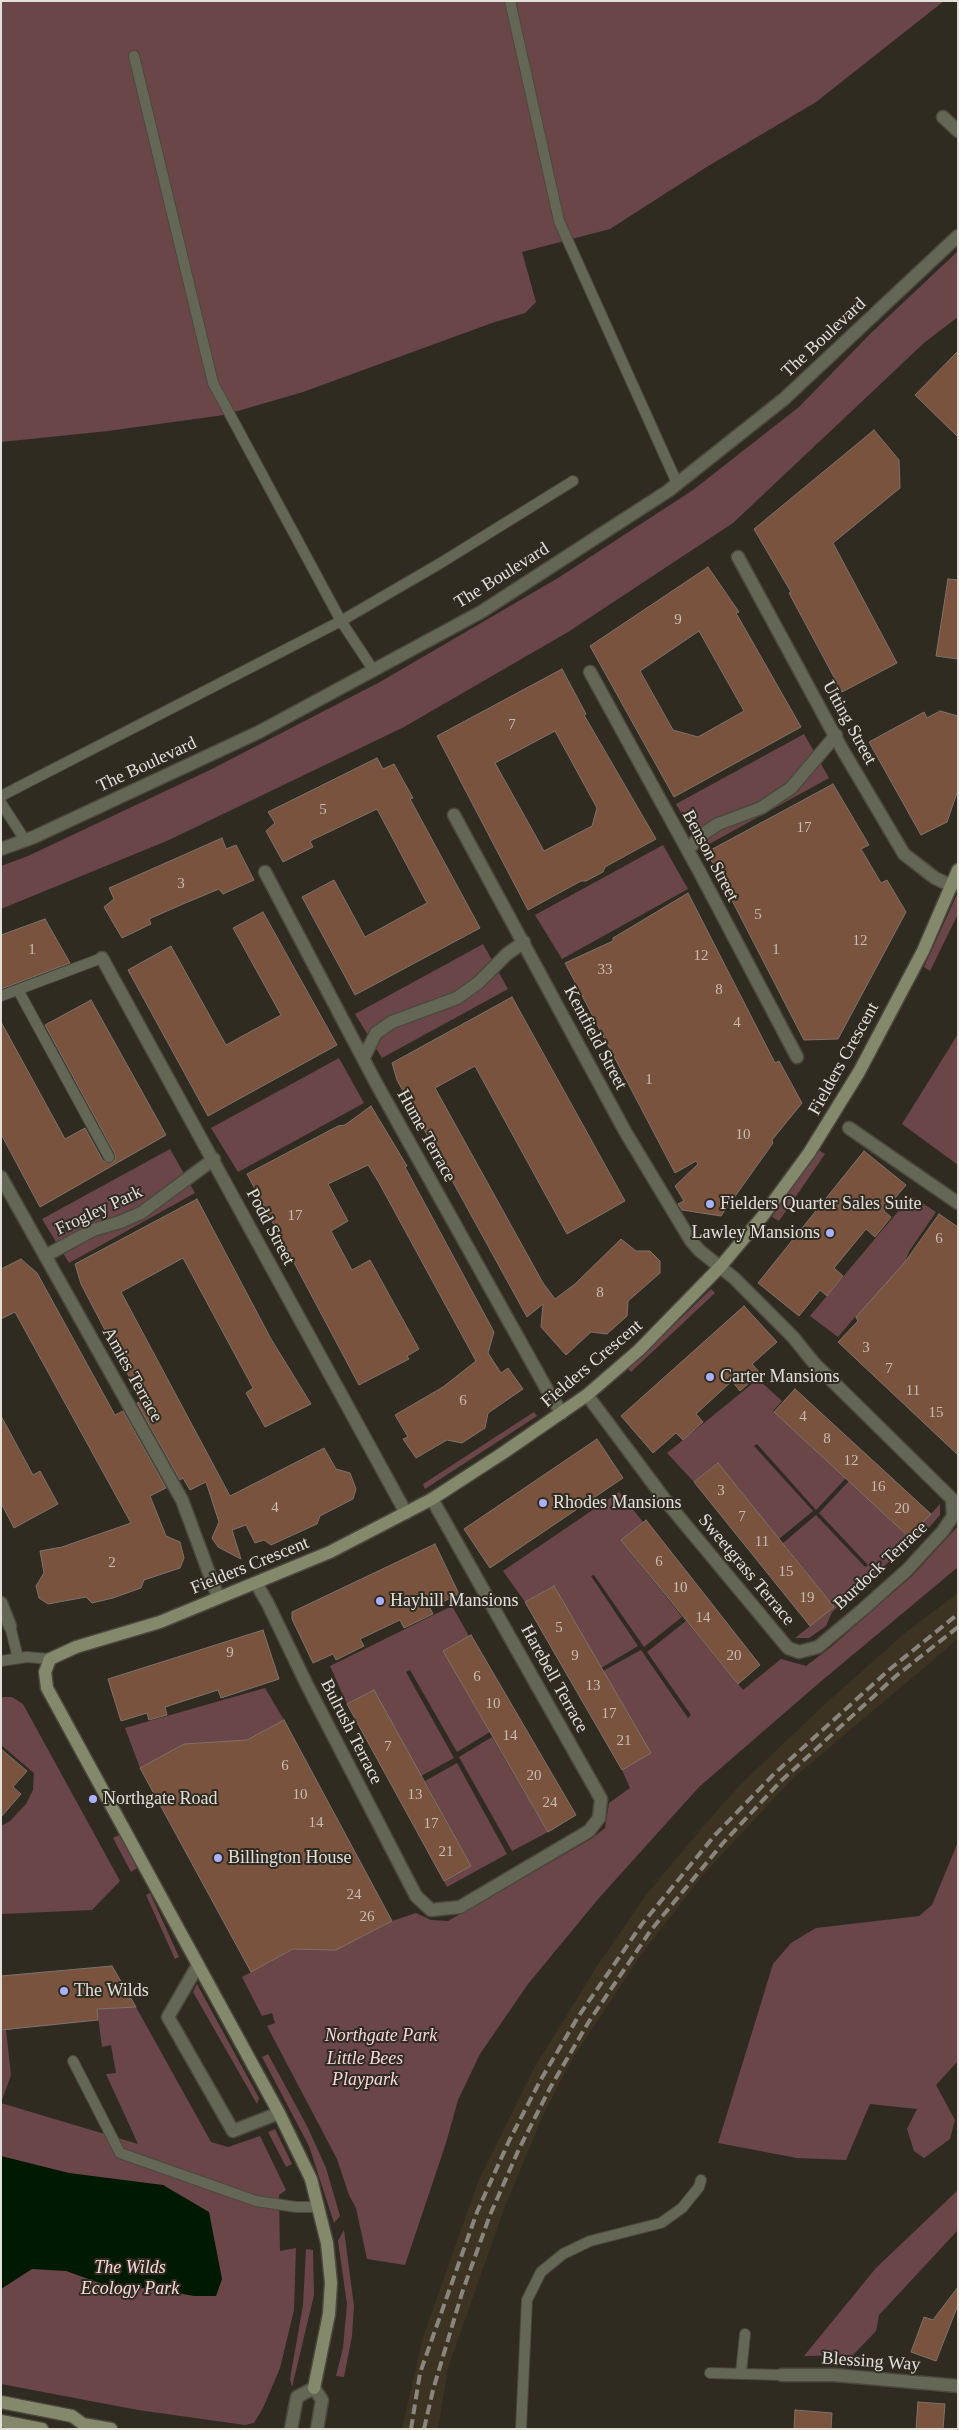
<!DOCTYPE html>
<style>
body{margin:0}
#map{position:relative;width:959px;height:2430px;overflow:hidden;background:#302b21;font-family:Georgia,serif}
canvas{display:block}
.frame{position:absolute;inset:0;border:2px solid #e3e0d9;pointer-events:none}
</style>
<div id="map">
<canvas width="959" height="2430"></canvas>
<div class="frame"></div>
</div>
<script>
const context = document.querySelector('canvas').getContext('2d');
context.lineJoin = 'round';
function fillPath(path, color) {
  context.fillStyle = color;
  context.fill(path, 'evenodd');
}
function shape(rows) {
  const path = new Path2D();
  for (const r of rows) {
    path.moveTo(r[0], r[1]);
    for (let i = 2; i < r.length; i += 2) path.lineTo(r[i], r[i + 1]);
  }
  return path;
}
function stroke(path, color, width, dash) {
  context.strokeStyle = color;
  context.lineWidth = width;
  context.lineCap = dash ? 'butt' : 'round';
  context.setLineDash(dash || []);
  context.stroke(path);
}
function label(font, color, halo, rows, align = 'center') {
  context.font = font + ' Georgia,serif';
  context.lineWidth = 4;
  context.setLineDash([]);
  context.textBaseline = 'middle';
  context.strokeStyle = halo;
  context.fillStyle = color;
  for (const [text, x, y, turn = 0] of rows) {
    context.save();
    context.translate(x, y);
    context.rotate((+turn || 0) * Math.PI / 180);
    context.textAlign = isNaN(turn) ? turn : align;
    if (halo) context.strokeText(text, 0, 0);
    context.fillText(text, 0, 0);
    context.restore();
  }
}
fillPath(shape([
 [958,1593,958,1639,792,1779,703,1875,640,1956,571,2061,543,2115,504,2209,448,2368,438,2429,402,2429,423,2337,478,2182,533,2070,597,1966,646,1895,701,1829,742,1783,826,1703,905,1633]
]), '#3c3323');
fillPath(shape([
 [1,1,944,1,816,102,705,168,610,229,522,252,536,302,525,313,492,323,303,392,224,415,108,431,1,442],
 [958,251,958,317,925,342,733,523,568,632,404,727,169,840,1,909,1,866,28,856,210,770,380,682,558,578,693,490,799,407,871,333],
 [804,734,829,778,702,848,676,804],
 [663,845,688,889,562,959,535,915],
 [958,892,958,914,930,971,924,967],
 [483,944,508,989,382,1058,355,1014],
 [958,1034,958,1165,902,1124],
 [339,1058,364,1103,238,1172,211,1128],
 [170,1149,195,1193,69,1263,42,1219],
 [817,1149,825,1154,779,1221,772,1217],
 [911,1196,936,1212,910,1250,906,1259,940,1271,858,1321,855,1317,838,1337,810,1316],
 [711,1289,715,1293,631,1372,628,1369],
 [758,1379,782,1401,773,1411,846,1478,816,1510,757,1444,754,1446,813,1511,779,1539,718,1463,694,1482,667,1453],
 [534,1412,537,1416,425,1489,423,1484],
 [849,1481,909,1537,940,1504,940,1515,926,1531,909,1540,882,1569,832,1612,826,1626,809,1638,795,1638,834,1607,783,1543,816,1515,865,1567,868,1565,819,1513],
 [619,1492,643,1522,621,1540,682,1617,644,1647,594,1575,591,1576,638,1646,601,1668,554,1586,525,1602,503,1571],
 [958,1526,958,1567,819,1683,699,1787,599,1898,528,1984,480,2054,458,2100,446,2143,405,2265,367,2259,356,2208,349,2195,337,2159,267,2026,275,2023,272,2013,262,2016,242,1977,293,1949,346,1945,392,1921,416,1913,431,1920,448,1921,591,1839,605,1828,609,1803,630,1788,622,1770,651,1753,603,1671,641,1650,688,1718,691,1715,647,1652,686,1621,743,1690,781,1659,806,1666,831,1647,913,1575],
 [452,1606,469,1636,443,1651,490,1732,457,1752,410,1670,406,1672,454,1758,421,1776,374,1690,347,1704,330,1666],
 [265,1688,284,1720,247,1740,184,1744,140,1768,125,1728],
 [1,1697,12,1697,23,1704,120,1881,92,1910,1,1914,1,1826,10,1821,26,1804,33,1790,34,1773,1,1745],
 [492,1737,548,1832,512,1851,459,1757],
 [457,1763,507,1854,447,1887,444,1881,471,1866,425,1781],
 [119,1835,137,1868,131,1872,113,1838],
 [958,1842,958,2061,936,2085,955,2120,950,2139,924,2158,914,2151,907,2129,917,2109,870,2104,846,2160,797,2158,718,2143,773,1964,791,1943,816,1928,919,1916,932,1905],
 [150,1893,179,1957,175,1959,146,1895],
 [197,1984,259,2098,257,2104,193,1992],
 [136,2007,211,2142,228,2147,260,2136,286,2190,279,2195,280,2251,296,2248,294,2310,280,2368,263,2408,254,2423,245,2425,138,2410,1,2384,1,2103,138,2144,106,2074,116,2073,111,2045,102,2047,97,2009],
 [1,2030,6,2030,11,2075,1,2103],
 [268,2054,307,2126,326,2168,340,2216,334,2223,309,2146,262,2057],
 [275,2129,292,2164,286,2167,268,2132],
 [958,2190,958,2230,879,2315,876,2331,853,2355,804,2356,876,2268],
 [344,2230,354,2306,352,2336,344,2377,336,2376,343,2348,347,2304,338,2241],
 [306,2249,313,2250,314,2295,292,2387,290,2379,303,2305]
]), '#6b4648');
fillPath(shape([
 [1,2156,69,2173,163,2185,209,2212,222,2279,216,2296,194,2296,155,2289,108,2286,66,2271,32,2269,1,2289]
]), '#001902');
const building = shape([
 [958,351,958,437,915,395,958,351],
 [874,430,899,460,900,488,833,543,897,663,842,692,789,593,791,592,754,529,874,430],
 [708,567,739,612,736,613,801,727,674,797,590,646,708,567],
 [699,631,744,711,698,737,673,730,640,671,699,631],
 [948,579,958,580,958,659,936,656,948,579],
 [562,669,586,714,584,715,656,839,605,867,603,872,586,881,581,881,528,910,437,736,562,669],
 [555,731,597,808,592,826,544,851,495,763,555,731],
 [940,711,958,716,958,790,947,822,921,835,869,742,924,712,927,718,940,711],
 [377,758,383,769,394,764,413,798,410,799,480,928,355,995,302,897,334,880,365,937,427,903,377,809,310,841,313,847,283,862,266,831,275,823,268,812,377,758],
 [833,784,869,845,861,849,881,883,887,880,906,912,838,1039,804,1040,707,852,833,784],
 [222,838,226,849,236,845,254,880,223,894,219,889,183,904,149,919,151,924,122,938,104,907,114,899,109,888,222,838],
 [688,893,775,1063,779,1061,802,1103,772,1140,773,1143,721,1216,682,1210,678,1204,684,1201,675,1186,698,1164,696,1161,675,1173,565,963,613,941,613,938,688,893],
 [263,912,337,1045,208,1116,128,970,171,946,226,1045,281,1015,233,928,263,912],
 [45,919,70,963,1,989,1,935,45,919],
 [512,997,625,1201,567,1234,475,1066,435,1088,543,1283,555,1299,575,1284,621,1239,636,1251,650,1251,660,1261,660,1273,628,1301,627,1316,607,1334,591,1332,566,1355,541,1327,543,1304,527,1317,397,1080,392,1063,512,997],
 [91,1000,166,1135,40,1207,1,1134,1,1022,65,1139,85,1128,103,1161,112,1163,115,1160,115,1154,45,1025,91,1000],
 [371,1106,407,1166,405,1167,494,1332,488,1353,501,1373,508,1368,523,1389,488,1413,485,1428,462,1443,447,1440,416,1458,403,1439,408,1437,395,1415,443,1387,476,1361,378,1181,368,1165,328,1184,348,1221,331,1231,352,1270,370,1260,419,1349,407,1356,409,1359,359,1385,247,1174,338,1126,345,1125,371,1106],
 [864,1151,906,1185,884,1211,891,1217,875,1237,866,1229,834,1268,843,1276,827,1296,820,1290,799,1316,758,1283,864,1151],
 [197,1199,271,1339,311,1404,265,1427,246,1393,253,1388,183,1258,121,1292,230,1496,324,1448,336,1469,350,1473,356,1489,353,1499,320,1516,317,1524,271,1545,264,1540,255,1543,246,1525,232,1530,241,1559,218,1547,212,1538,219,1522,206,1482,190,1490,183,1478,180,1480,137,1403,142,1401,81,1284,75,1264,197,1199],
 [939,1214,958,1227,958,1455,838,1342,858,1321,856,1317,905,1262,939,1214],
 [21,1259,37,1273,115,1415,123,1411,166,1488,150,1496,166,1536,180,1542,184,1558,180,1568,144,1580,141,1588,113,1598,92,1603,86,1597,48,1604,39,1598,36,1586,44,1573,40,1551,62,1547,131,1523,15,1312,1,1319,1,1269,21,1259],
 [744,1306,777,1342,752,1364,760,1373,740,1391,732,1381,696,1414,703,1422,683,1440,676,1433,653,1453,621,1416,744,1306],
 [795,1389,931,1514,909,1537,774,1412,795,1389],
 [1,1416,33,1475,40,1471,58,1504,14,1528,1,1503,1,1416],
 [597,1439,623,1478,490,1568,464,1529,597,1439],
 [718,1463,834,1607,810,1626,694,1482,718,1463],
 [646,1520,760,1665,738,1684,621,1540,646,1520],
 [435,1544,459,1594,430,1608,433,1614,404,1628,400,1620,360,1639,364,1646,336,1660,333,1654,313,1663,292,1619,292,1612,435,1544],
 [554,1586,651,1753,622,1770,525,1602,554,1586],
 [263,1630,279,1679,221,1698,218,1690,165,1707,167,1715,149,1720,147,1713,121,1721,108,1679,263,1630],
 [471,1635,576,1815,548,1832,443,1651,471,1635],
 [374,1690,471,1866,444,1881,347,1704,374,1690],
 [284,1720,392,1921,336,1950,293,1949,251,1972,140,1768,184,1744,247,1740,284,1720],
 [1,1749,27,1771,13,1787,21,1794,1,1817,1,1749],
 [112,1966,136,2007,97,2009,98,2020,1,2030,1,1976,112,1966],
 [958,2287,958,2305,936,2361,911,2352,924,2317,933,2320,958,2287],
 [918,2402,945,2404,943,2429,916,2429,918,2402],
 [795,2410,832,2413,831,2429,794,2429,795,2410]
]);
fillPath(building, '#79533e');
stroke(building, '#7e726b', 1);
const lane = shape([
 [510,1,559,221,677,483],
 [134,56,213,383,341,621,374,671],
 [1,796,341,621,439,564,573,481],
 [1,803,25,840],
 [18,990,109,1157],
 [1,996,102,958],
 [10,1626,18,1658],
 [1,1661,27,1657,50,1659],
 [73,2061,120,2153,256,2201,296,2207,319,2207],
 [710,2373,782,2375],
 [741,2373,745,2334],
 [521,2429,527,2300,541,2272,563,2254,590,2241,661,2223,682,2208,699,2187,701,2180]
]);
const street = shape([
 [943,117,958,131],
 [738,557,842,749,904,854,935,878,952,886],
 [590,672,698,869,797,1057],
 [454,815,626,1133,691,1241,700,1251,734,1278,793,1337,814,1363,952,1499,953,1516,943,1531,907,1570,861,1611,818,1647,799,1652,788,1648,669,1505,587,1395],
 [1,849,34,837,259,732,481,612,668,491,784,399,958,236],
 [688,850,700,836,718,824,761,808,791,788,836,735],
 [265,872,376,1083,550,1395,562,1413],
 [102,958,406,1513],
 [364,1057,376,1033,392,1022,457,998,478,983,507,954,524,942],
 [849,1128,958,1203],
 [1,1177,182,1500,218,1597],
 [45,1256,93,1230,120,1222,141,1213,214,1159],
 [256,1583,268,1604,307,1685,416,1896,431,1910,460,1907,589,1831,599,1818,601,1799,432,1499],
 [1,1603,10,1626],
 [198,1965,168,2017,233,2131,279,2113],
 [782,2375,834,2375,958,2386],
 [291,2429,297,2397,314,2388,322,2400,317,2429]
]);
const secondary = shape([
 [314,2388,329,2314,331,2283,327,2243,311,2179,279,2113,47,1688,45,1672,50,1659,76,1647,160,1622,330,1552,432,1499,503,1453,587,1395,639,1350,720,1267,762,1217,809,1153,859,1072,923,951,958,870],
 [1,2402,72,2416,83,2424,111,2429],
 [1,2421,42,2429]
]);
stroke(lane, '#4d483e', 12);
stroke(street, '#4d483e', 15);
stroke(secondary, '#4d483e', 15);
stroke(lane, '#646755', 10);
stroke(street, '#646755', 12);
stroke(secondary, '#84896c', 12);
stroke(shape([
 [411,2429,420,2373,477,2212,509,2141,540,2081,578,2017,642,1924,715,1835,775,1773,890,1669,958,1614],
 [424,2429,433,2390,462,2293,490,2215,519,2149,550,2088,588,2023,651,1930,723,1843,781,1781,896,1676,958,1627]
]), '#8a867d', 4, [10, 5]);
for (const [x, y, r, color] of [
 [710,1204,5,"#a9b0fc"],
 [830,1233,5,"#a9b0fc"],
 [710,1377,5,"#a9b0fc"],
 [543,1503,5,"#a9b0fc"],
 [380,1601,5,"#a9b0fc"],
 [93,1799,5,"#a9b0fc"],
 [218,1858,5,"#a9b0fc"],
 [64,1991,5,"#a9b0fc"]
]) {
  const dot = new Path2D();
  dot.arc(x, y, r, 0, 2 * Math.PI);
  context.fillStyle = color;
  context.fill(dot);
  stroke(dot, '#302b21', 2);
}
label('15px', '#c8bdb2', null, [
 ["9",678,620],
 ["7",512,725],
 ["5",323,810],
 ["17",804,828],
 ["3",181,884],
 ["5",758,915],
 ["12",860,941],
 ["1",32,950],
 ["1",776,950],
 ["12",701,956],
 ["33",605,970],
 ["8",719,990],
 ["4",737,1023],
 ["1",649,1080],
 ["10",743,1135],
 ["17",295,1216],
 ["6",939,1239],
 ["8",600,1293],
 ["3",866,1348],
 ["7",889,1369],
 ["11",913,1391],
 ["6",463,1401],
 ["15",936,1413],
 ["4",803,1417],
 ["8",827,1439],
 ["12",851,1461],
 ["16",878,1487],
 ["3",721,1491],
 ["4",275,1508],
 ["20",902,1509],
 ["7",742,1517],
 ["11",762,1542],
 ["6",659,1562],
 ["2",112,1563],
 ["15",786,1572],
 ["10",680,1588],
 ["19",807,1598],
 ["14",703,1618],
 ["5",559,1628],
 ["9",230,1653],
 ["9",575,1656],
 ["20",734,1656],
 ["6",477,1677],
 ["13",593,1686],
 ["10",493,1704],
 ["17",609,1714],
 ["14",510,1736],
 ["21",624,1741],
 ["7",388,1747],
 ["6",285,1766],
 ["20",534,1776],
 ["10",300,1795],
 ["13",415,1795],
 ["24",550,1803],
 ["14",316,1823],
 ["17",431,1824],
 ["21",446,1852],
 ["24",354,1895],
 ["26",367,1917]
]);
label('18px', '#e3e0d9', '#302b21', [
 ["The Boulevard",824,338,-43],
 ["The Boulevard",502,576,-32],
 ["Utting Street",849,723,61],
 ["The Boulevard",147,765,-25],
 ["Benson Street",710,856,62],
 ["Kentfield Street",595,1038,62],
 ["Fielders Crescent",844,1059,-61],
 ["Hume Terrace",426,1136,61],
 ["Frogley Park",99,1211,-25],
 ["Podd Street",270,1227,62],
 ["Fielders Crescent",592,1364,-40],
 ["Amies Terrace",132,1375,61],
 ["Fielders Crescent",250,1566,-22],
 ["Burdock Terrace",881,1566,-43],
 ["Sweetgrass Terrace",746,1570,50],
 ["Harebell Terrace",554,1679,61],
 ["Bulrush Terrace",351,1732,63],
 ["Blessing Way",871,2362,4]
]);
label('18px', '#e3e0d9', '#302b21', [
 ["Fielders Quarter Sales Suite",720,1204],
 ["Lawley Mansions",820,1233,"right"],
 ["Carter Mansions",720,1377],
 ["Rhodes Mansions",553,1503],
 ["Hayhill Mansions",390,1601],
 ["Northgate Road",103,1799],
 ["Billington House",228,1858],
 ["The Wilds",74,1991]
], 'left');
label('italic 18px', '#f9d8d9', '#302b21', [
 ["Northgate Park",381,2036],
 ["Little Bees",365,2059],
 ["Playpark",365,2080],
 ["The Wilds",130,2268],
 ["Ecology Park",130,2289]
]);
</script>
